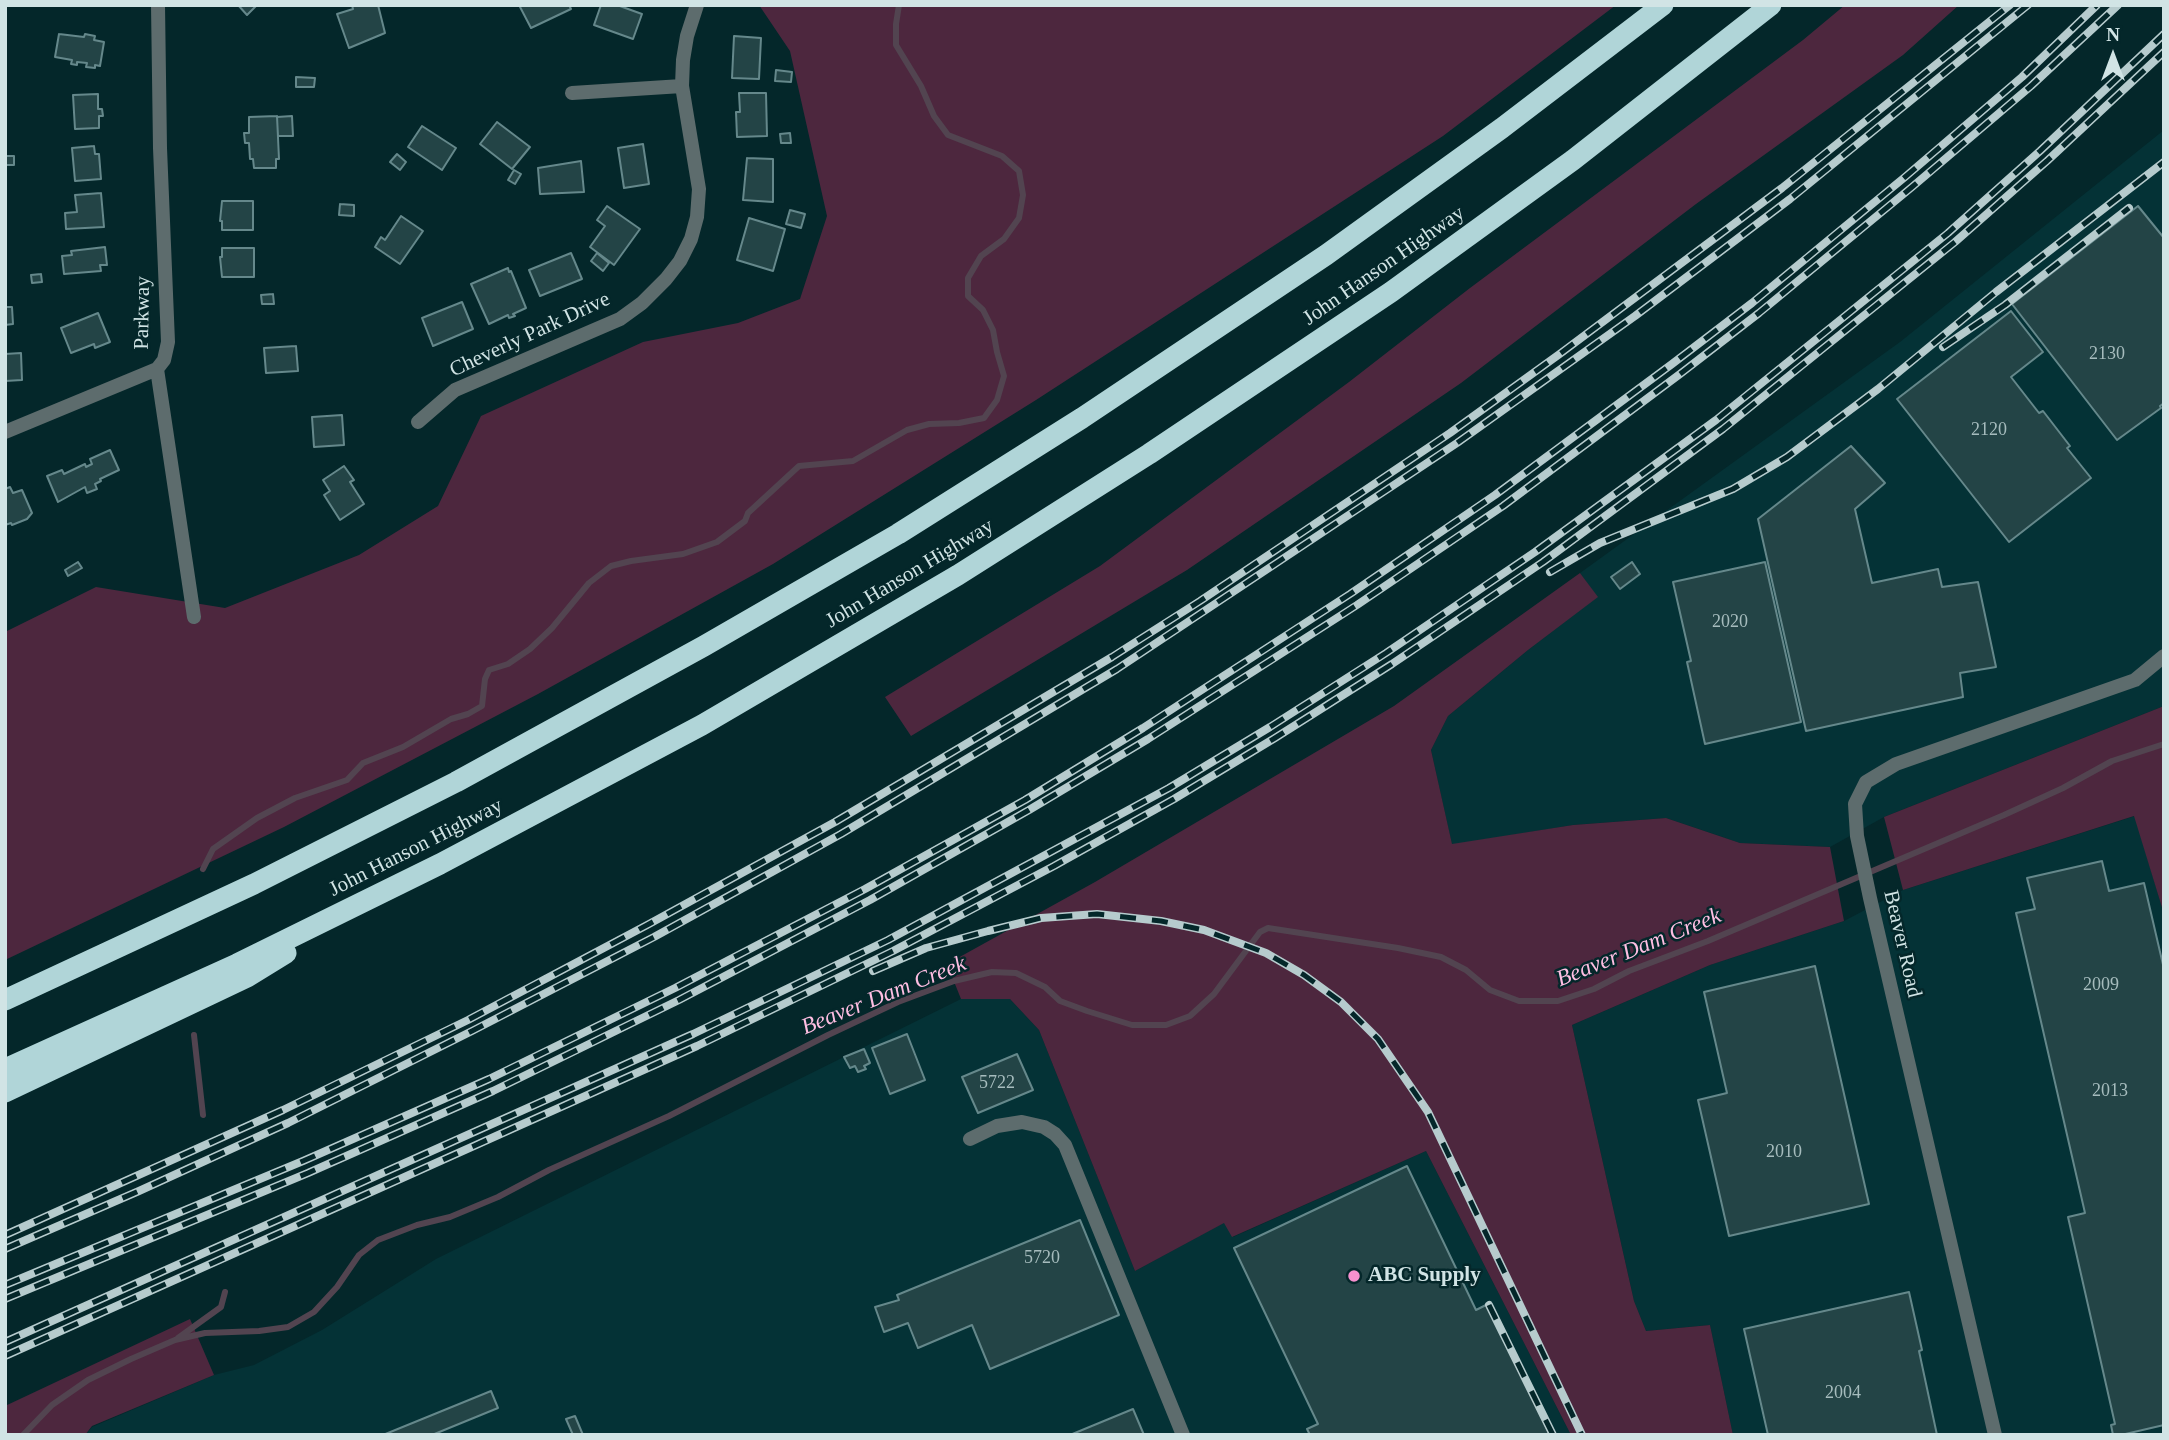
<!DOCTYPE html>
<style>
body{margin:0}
#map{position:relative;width:2169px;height:1440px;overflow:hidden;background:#04272a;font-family:Georgia,serif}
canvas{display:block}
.frame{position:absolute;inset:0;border:7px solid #d1e4e5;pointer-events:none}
.north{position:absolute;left:2078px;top:21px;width:70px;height:70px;-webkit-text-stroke:5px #04272a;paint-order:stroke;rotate:0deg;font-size:19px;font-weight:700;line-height:28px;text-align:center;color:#d1e4e5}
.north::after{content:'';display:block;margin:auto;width:24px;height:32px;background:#d1e4e5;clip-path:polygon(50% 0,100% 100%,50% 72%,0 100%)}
</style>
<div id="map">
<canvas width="2169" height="1440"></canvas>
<div class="frame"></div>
<div class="north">N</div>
</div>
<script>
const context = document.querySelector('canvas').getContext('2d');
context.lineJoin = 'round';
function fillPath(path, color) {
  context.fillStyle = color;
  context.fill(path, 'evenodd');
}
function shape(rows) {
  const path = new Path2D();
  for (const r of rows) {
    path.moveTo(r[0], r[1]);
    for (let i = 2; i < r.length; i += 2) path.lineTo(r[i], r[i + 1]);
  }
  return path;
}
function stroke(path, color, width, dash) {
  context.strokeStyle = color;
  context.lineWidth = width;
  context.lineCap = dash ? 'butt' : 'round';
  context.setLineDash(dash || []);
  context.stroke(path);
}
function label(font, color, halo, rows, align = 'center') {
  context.font = font + ' Georgia,serif';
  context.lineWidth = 5;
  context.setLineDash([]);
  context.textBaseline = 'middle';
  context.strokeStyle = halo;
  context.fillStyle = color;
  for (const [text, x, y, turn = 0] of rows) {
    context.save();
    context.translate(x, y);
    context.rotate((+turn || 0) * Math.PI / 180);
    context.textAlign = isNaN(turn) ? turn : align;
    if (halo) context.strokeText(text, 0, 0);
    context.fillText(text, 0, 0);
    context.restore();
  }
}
fillPath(shape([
 [2164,130,2164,706,1884,817,1830,847,1740,843,1666,818,1573,825,1452,845,1431,750,1448,716,1528,650,1597,597,1580,573,1900,342],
 [2135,816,2164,914,2164,1435,1733,1435,1710,1325,1646,1331,1634,1301,1572,1025,1710,965,1844,921,1903,890],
 [961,999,1010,999,1039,1030,1135,1271,1225,1222,1233,1237,1426,1151,1571,1435,85,1435,92,1427,214,1375,254,1365,322,1330,436,1259]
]), '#043236');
fillPath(shape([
 [759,5,1616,5,1443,136,1036,400,773,564,538,694,284,827,5,960,5,632,96,587,225,608,359,555,438,506,481,416,643,342,738,323,800,299,827,216,790,51],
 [1845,5,1959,5,1903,55,1696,204,1461,383,1187,570,911,736,885,697,1100,566,1349,382,1470,288,1803,40],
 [1580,573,1598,597,1528,650,1448,716,1431,750,1452,844,1573,825,1666,818,1740,843,1830,847,1844,921,1710,965,1572,1025,1634,1301,1646,1331,1710,1325,1733,1435,1571,1435,1426,1151,1232,1237,1224,1223,1135,1271,1039,1030,1010,999,961,999,947,964,1095,882,1394,706],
 [2164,706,2164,914,2134,816,1903,890,1884,817],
 [190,1319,214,1375,92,1426,85,1435,5,1435,5,1406]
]), '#4d273e');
stroke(shape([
 [203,869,213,849,257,818,295,798,347,780,363,763,403,747,451,719,468,714,482,706,485,679,489,670,508,664,530,649,552,628,589,583,611,566,631,561,683,554,717,542,745,521,748,513,799,466,853,461,907,430,929,424,959,423,984,418,997,400,1004,376,997,352,993,330,983,310,968,296,968,278,981,256,1004,239,1019,218,1023,195,1019,171,1002,156,948,135,934,116,921,86,896,45,896,24,899,5],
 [194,1035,203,1115],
 [178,1338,221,1307,225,1292],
 [23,1435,52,1405,88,1380,131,1359,175,1340,205,1333,259,1331,288,1327,314,1312,337,1287,359,1255,378,1240,417,1225,450,1217,498,1197,549,1170,669,1116,828,1035,898,1002,954,981,992,972,1016,973,1045,987,1060,1001,1087,1011,1132,1025,1166,1025,1190,1016,1214,994,1260,932,1268,928,1398,948,1441,957,1466,970,1490,990,1519,1001,1558,1001,1594,989,1629,971,1708,941,2004,815,2063,788,2112,761,2164,744]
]), '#524450', 6);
const building = shape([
 [238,5,257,5,247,15,238,5],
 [352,5,378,5,385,33,349,48,337,14,353,9,352,5],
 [519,5,569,5,571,9,531,28,519,5],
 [601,5,617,5,642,14,633,39,594,25,601,5],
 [59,34,84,37,85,34,95,36,94,40,104,42,100,66,95,65,95,68,86,67,87,63,77,62,77,65,71,64,72,60,55,57,59,34],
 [734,36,761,38,759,79,732,78,734,36],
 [776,70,792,72,791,82,775,81,776,70],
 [296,77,315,78,314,87,296,87,296,77],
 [739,93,766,93,767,136,737,137,736,112,740,112,739,93],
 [98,94,98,109,102,109,103,116,99,116,99,128,75,129,73,95,98,94],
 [277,116,279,159,276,159,276,168,254,168,253,159,250,159,249,143,245,143,244,133,249,133,249,117,277,116],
 [292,116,293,136,278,136,277,117,292,116],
 [497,122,530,147,512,169,480,144,497,122],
 [422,126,456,148,442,170,408,147,422,126],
 [790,133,791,143,781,143,780,134,790,133],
 [643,144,649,184,624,188,618,148,643,144],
 [94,146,95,154,99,154,101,179,75,181,72,148,94,146],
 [397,154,406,162,400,170,390,162,397,154],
 [5,156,14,156,14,165,5,165,5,156],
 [747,158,773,159,773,202,743,200,747,158],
 [581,161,584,192,540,194,538,168,581,161],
 [514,170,521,174,515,184,508,180,514,170],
 [101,193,104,227,66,229,65,213,77,212,75,195,101,193],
 [222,201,253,201,253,230,222,230,222,221,220,221,222,201],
 [340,204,354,205,354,216,339,215,340,204],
 [607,206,640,229,614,265,590,247,605,226,597,220,607,206],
 [2138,206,2164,238,2164,403,2160,406,2161,408,2117,440,2012,304,2138,206],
 [790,210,805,214,801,228,786,224,790,210],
 [401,216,423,231,400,264,375,247,381,237,385,240,401,216],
 [749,218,785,229,773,271,737,260,749,218],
 [105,247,107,265,100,265,101,271,64,274,62,256,72,255,71,251,105,247],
 [222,248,254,248,254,277,222,277,220,257,222,257,222,248],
 [571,253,582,279,540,296,529,270,571,253],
 [597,253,609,263,603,271,591,261,597,253],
 [508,268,509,272,511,271,526,308,513,314,515,316,509,318,508,315,489,324,471,284,508,268],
 [41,274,42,282,32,283,31,275,41,274],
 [273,294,274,304,262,304,261,295,273,294],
 [462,302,473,329,433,346,422,318,462,302],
 [5,307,12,307,13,324,5,325,5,307],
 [2011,311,2043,352,2011,377,2039,413,2043,411,2070,446,2067,448,2091,478,2009,542,1897,399,2011,311],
 [98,313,110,342,95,348,94,344,71,353,61,328,98,313],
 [296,346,298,371,266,373,264,348,296,346],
 [21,353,22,380,5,381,5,354,21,353],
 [342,415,344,445,314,447,312,417,342,415],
 [1851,446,1885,483,1855,509,1872,583,1938,569,1942,587,1978,582,1996,667,1960,673,1963,697,1806,731,1758,519,1851,446],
 [110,450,119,470,100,479,101,481,95,484,97,489,87,493,85,487,58,502,47,476,62,470,64,474,85,464,86,467,92,464,90,459,110,450],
 [344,466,354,480,350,482,364,504,340,520,324,495,330,491,323,480,344,466],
 [10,487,13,493,22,490,32,513,27,519,12,525,11,523,5,525,5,489,10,487],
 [78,562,82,568,68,576,65,570,78,562],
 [1632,562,1640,574,1620,589,1611,577,1632,562],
 [1765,562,1801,722,1705,744,1687,662,1691,661,1673,582,1765,562],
 [2102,861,2109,891,2144,883,2164,969,2164,1425,2121,1435,2113,1435,2111,1425,2115,1424,2068,1217,2085,1213,2016,913,2035,909,2027,878,2102,861],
 [1815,966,1869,1204,1729,1236,1698,1100,1727,1093,1704,992,1815,966],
 [907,1034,925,1080,890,1094,872,1048,907,1034],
 [864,1049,870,1063,864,1066,866,1069,858,1072,855,1066,850,1068,844,1057,864,1049],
 [1017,1054,1033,1090,978,1113,962,1077,1017,1054],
 [1407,1166,1476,1310,1488,1304,1550,1435,1310,1435,1307,1429,1318,1424,1234,1248,1407,1166],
 [1080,1220,1119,1315,990,1369,972,1325,918,1348,908,1323,884,1332,875,1307,899,1300,897,1295,1080,1220],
 [1909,1292,1922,1350,1919,1351,1937,1435,1768,1435,1744,1329,1909,1292],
 [491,1391,498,1408,432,1435,383,1435,491,1391],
 [1133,1409,1144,1435,1070,1435,1133,1409],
 [575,1416,583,1435,573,1435,566,1419,575,1416]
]);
fillPath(building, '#234446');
stroke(building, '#65888b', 2);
stroke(shape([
 [158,5,160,148,168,342,164,360,157,369,194,617],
 [572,93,682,86],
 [418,422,455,390,620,319,642,303,666,279,680,261,691,239,697,217,699,189,682,86,683,60,687,36,697,5],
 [5,432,157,369],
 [970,1139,997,1126,1022,1122,1044,1127,1055,1134,1065,1145,1183,1435],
 [1995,1435,1870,898,1857,836,1855,804,1866,782,1896,764,2135,680,2164,656]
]), '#5d6c6d', 14);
stroke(shape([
 [5,1000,254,884,456,782,704,646,898,534,1082,418,1326,255,1502,128,1663,5],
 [5,1069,237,964,440,864,702,725,958,575,1149,454,1391,292,1573,160,1771,5],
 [5,1092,247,977,286,953]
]), '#b0d5d8', 21);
const rail = shape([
 [1943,347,2005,305,2129,208],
 [1550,572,1600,543,1733,489,1787,457,1878,389,1996,292,2164,162],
 [873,971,926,948,988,931,1041,918,1097,914,1161,921,1204,930,1266,953,1304,975,1341,1002,1378,1039,1428,1112,1582,1435],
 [5,1235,283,1110,468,1020,649,924,835,822,1112,657,1200,601,1450,433,1561,353,1782,188,2010,5],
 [5,1249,139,1191,288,1123,472,1031,654,937,841,834,1117,669,1457,443,1635,316,1790,199,2028,5],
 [5,1285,303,1161,489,1079,675,988,865,889,1025,800,1143,728,1350,594,1495,495,1672,364,1752,303,1905,177,2022,77,2097,5],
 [5,1299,308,1173,493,1091,679,1000,870,900,1029,810,1148,739,1357,605,1503,506,1680,374,1759,313,1912,187,2031,86,2118,5],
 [1489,1305,1553,1435],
 [5,1342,693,1034,888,940,1169,788,1270,727,1386,653,1535,552,1716,420,1948,233,2040,151,2164,34],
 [5,1356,697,1046,893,951,1054,866,1174,799,1275,738,1392,664,1543,562,1723,429,1955,242,2047,161,2164,52]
]);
stroke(rail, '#b6cbcd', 8);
stroke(rail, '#04272a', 5, [16]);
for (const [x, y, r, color] of [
 [1354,1276,7,"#f790ce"]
]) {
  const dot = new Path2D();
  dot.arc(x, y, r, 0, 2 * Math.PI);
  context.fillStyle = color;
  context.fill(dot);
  stroke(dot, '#04272a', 2.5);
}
label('18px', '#a6bcbd', null, [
 ["2130",2107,354],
 ["2120",1989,430],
 ["2020",1730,622],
 ["2009",2101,985],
 ["5722",997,1083],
 ["2013",2110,1091],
 ["2010",1784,1152],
 ["5720",1042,1258],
 ["2004",1843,1393]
]);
label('21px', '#d1e4e5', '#04272a', [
 ["John Hanson Highway",1384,266,-35],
 ["Parkway",143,313,-89],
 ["Cheverly Park Drive",530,335,-25],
 ["John Hanson Highway",910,574,-31],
 ["John Hanson Highway",416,848,-27],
 ["Beaver Road",1902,944,77]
]);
label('bold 21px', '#d1e4e5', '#04272a', [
 ["ABC Supply",1368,1276]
], 'left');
label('italic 23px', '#febee2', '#04272a', [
 ["Beaver Dam Creek",1639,948,-22],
 ["Beaver Dam Creek",884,996,-22]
]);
</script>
